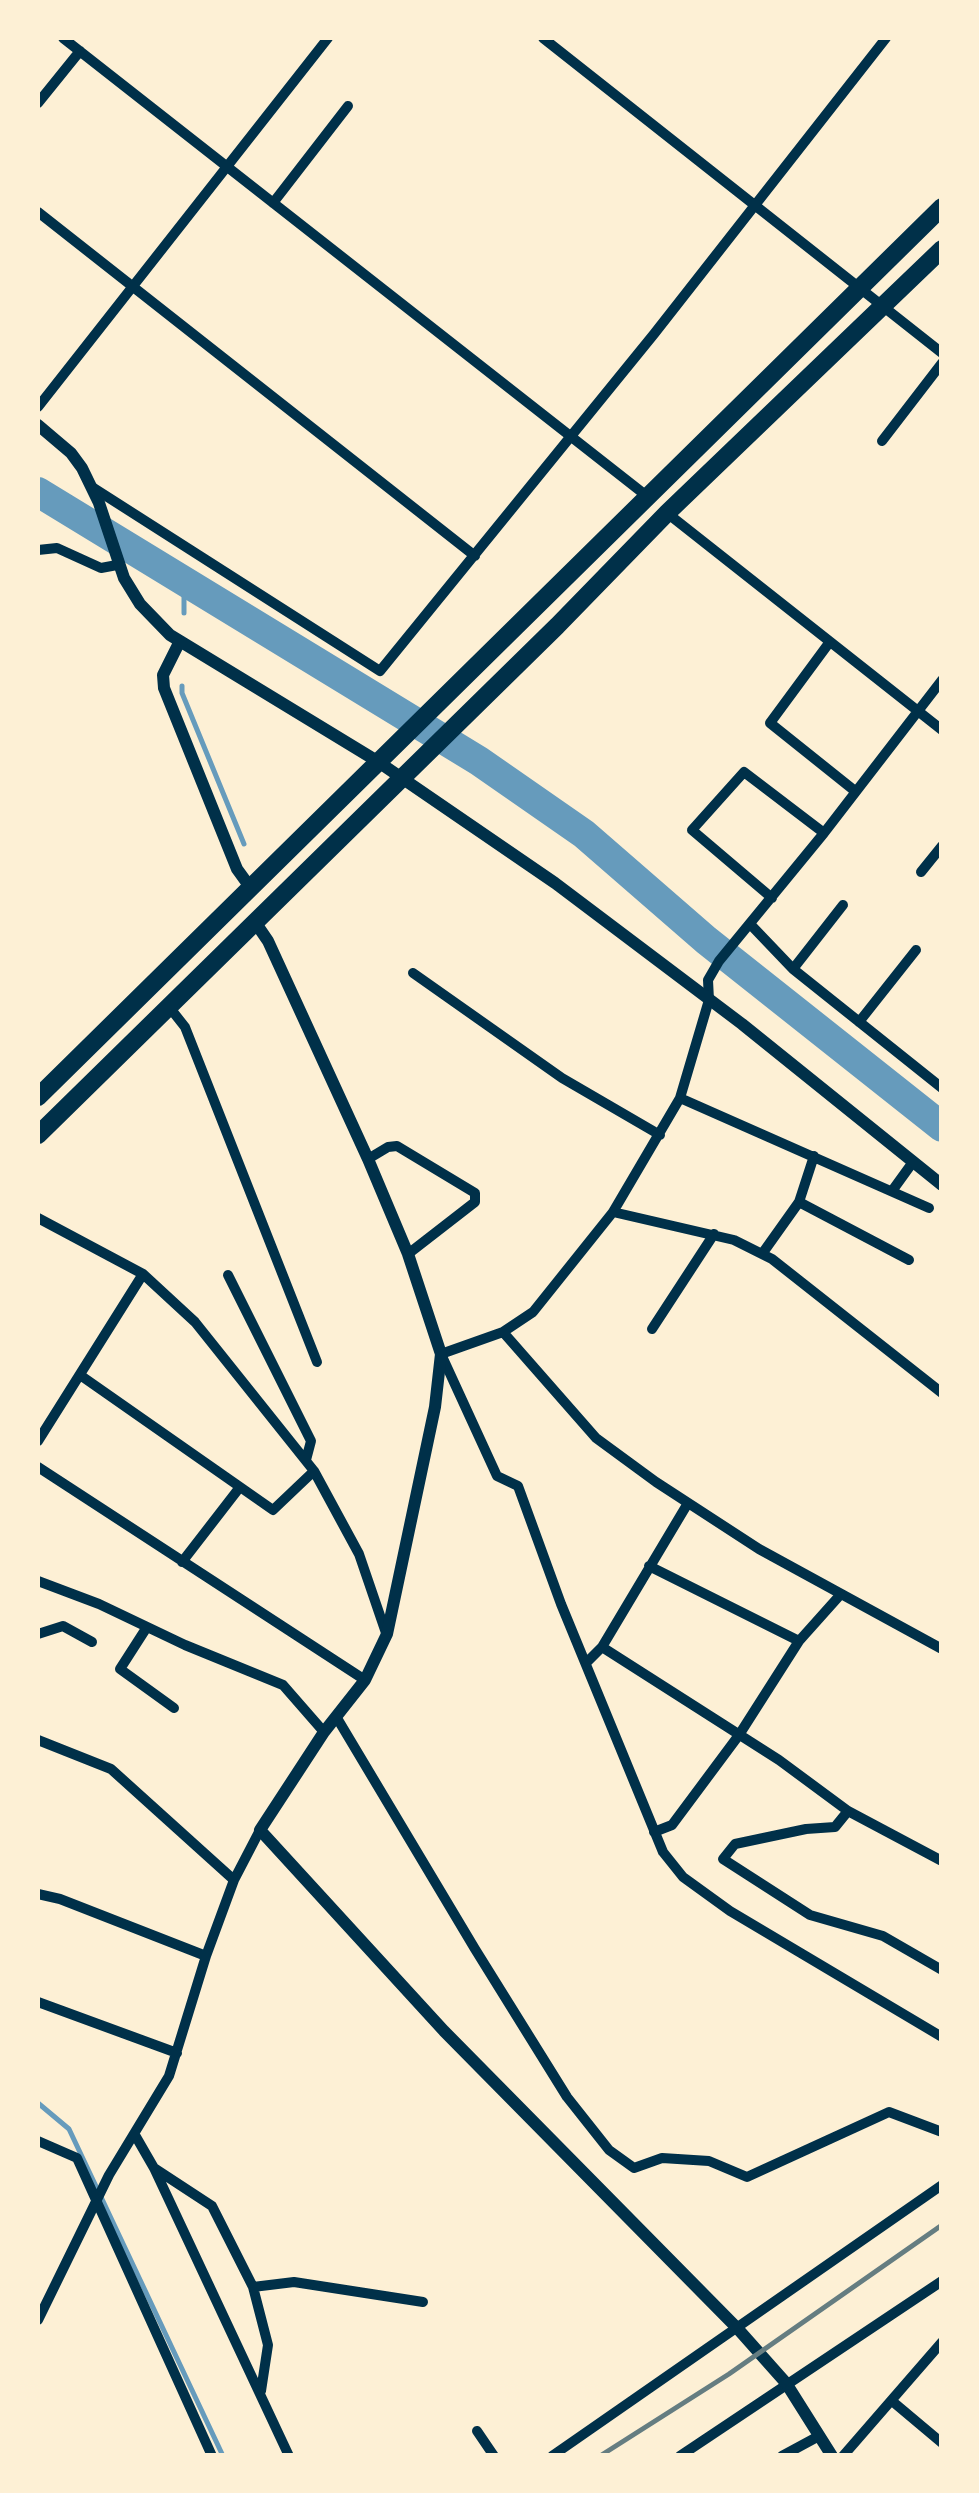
<!DOCTYPE html>
<style>
body{margin:0}
#map{position:relative;width:979px;height:2493px;overflow:hidden;background:#fdf0d5;font-family:"DejaVu Sans",sans-serif}
canvas{display:block}
.frame{position:absolute;inset:0;border:40px solid #fdf0d5;pointer-events:none}
</style>
<div id="map">
<canvas width="979" height="2493"></canvas>
<div class="frame"></div>
</div>
<script>
const context = document.querySelector('canvas').getContext('2d');
context.lineJoin = 'round';
function shape(rows) {
  const path = new Path2D();
  for (const r of rows) {
    path.moveTo(r[0], r[1]);
    for (let i = 2; i < r.length; i += 2) path.lineTo(r[i], r[i + 1]);
  }
  return path;
}
function stroke(path, color, width, dash) {
  context.strokeStyle = color;
  context.lineWidth = width;
  context.lineCap = dash ? 'butt' : 'round';
  context.setLineDash(dash || []);
  context.stroke(path);
}
stroke(shape([
 [184,613,184,584],
 [182,686,182,693,244,844],
 [38,2103,69,2129,223,2456]
]), '#669bbc', 5);
stroke(shape([
 [38,492,479,761,584,834,706,940,942,1127]
]), '#669bbc', 30);
stroke(shape([
 [63,38,648,497],
 [543,38,942,353],
 [38,103,80,51],
 [273,203,348,106],
 [38,212,475,556],
 [38,407,328,38],
 [882,441,942,363],
 [92,487,380,671,654,334,886,38],
 [667,513,942,730],
 [38,550,57,548,101,568,117,565],
 [829,643,770,723,855,791],
 [942,680,824,833,719,961,708,980,709,1000,680,1098,613,1212,533,1312,503,1332,441,1354,497,1476,518,1486,561,1604,663,1852,683,1877,730,1911,942,2037],
 [921,872,942,846],
 [772,898,692,830,744,772,824,833],
 [750,924,793,969,942,1088],
 [793,969,843,905],
 [413,973,562,1078,660,1135],
 [170,1008,185,1027,317,1362],
 [859,1022,916,950],
 [680,1098,929,1208],
 [368,1159,388,1147,397,1146,475,1193,475,1202,408,1254],
 [892,1191,913,1162],
 [799,1202,909,1260],
 [613,1212,734,1240,772,1259,942,1393],
 [38,1218,143,1274,195,1322,314,1471,359,1554,386,1633],
 [762,1254,799,1202,814,1156],
 [228,1275,311,1441,306,1460],
 [652,1329,714,1234],
 [503,1332,596,1438,656,1482,759,1549,942,1649],
 [80,1375,273,1510,314,1471],
 [38,1441,143,1274],
 [38,1467,365,1680],
 [182,1562,240,1487],
 [649,1566,799,1641],
 [38,1581,99,1604,185,1645,283,1685,324,1732],
 [147,1627,120,1669,174,1708],
 [38,1634,63,1626,92,1642],
 [602,1647,779,1760,848,1811,942,1861],
 [586,1663,602,1647,688,1503],
 [337,1718,475,1949,567,2097,609,2150,634,2168,662,2158,709,2161,747,2177,889,2112,942,2132],
 [38,1740,111,1769,234,1880],
 [848,1811,835,1827,806,1829,735,1844,723,1859,810,1915,883,1936,942,1970],
 [654,1832,672,1825,739,1735,799,1641,841,1594],
 [38,1894,60,1899,206,1956],
 [38,2002,177,2053],
 [135,2135,154,2168,212,2206,253,2287,268,2345,261,2391],
 [38,2141,77,2158,212,2456],
 [154,2168,289,2456],
 [253,2287,294,2282,423,2302],
 [38,2320,109,2175,169,2076,206,1956,234,1880,260,1830],
 [892,2401,942,2443],
 [477,2431,494,2456],
 [552,2456,942,2185],
 [680,2456,942,2281],
 [782,2456,819,2436],
 [843,2456,942,2342]
]), '#003049', 10);
stroke(shape([
 [38,425,71,453,82,468,99,503,124,578,140,604,170,635,377,761,555,883,742,1024,942,1185],
 [180,641,163,675,164,688,237,869,250,887],
 [255,922,268,941,368,1159,408,1254,441,1354,435,1407,387,1634,365,1680,324,1732,260,1830,444,2031,738,2329,786,2383,832,2456]
]), '#003049', 12);
stroke(shape([
 [38,1097,942,207],
 [38,1135,557,626,667,513,942,249]
]), '#003049', 18);
stroke(shape([
 [600,2456,729,2374,942,2225]
]), '#657d81', 5);
</script>
